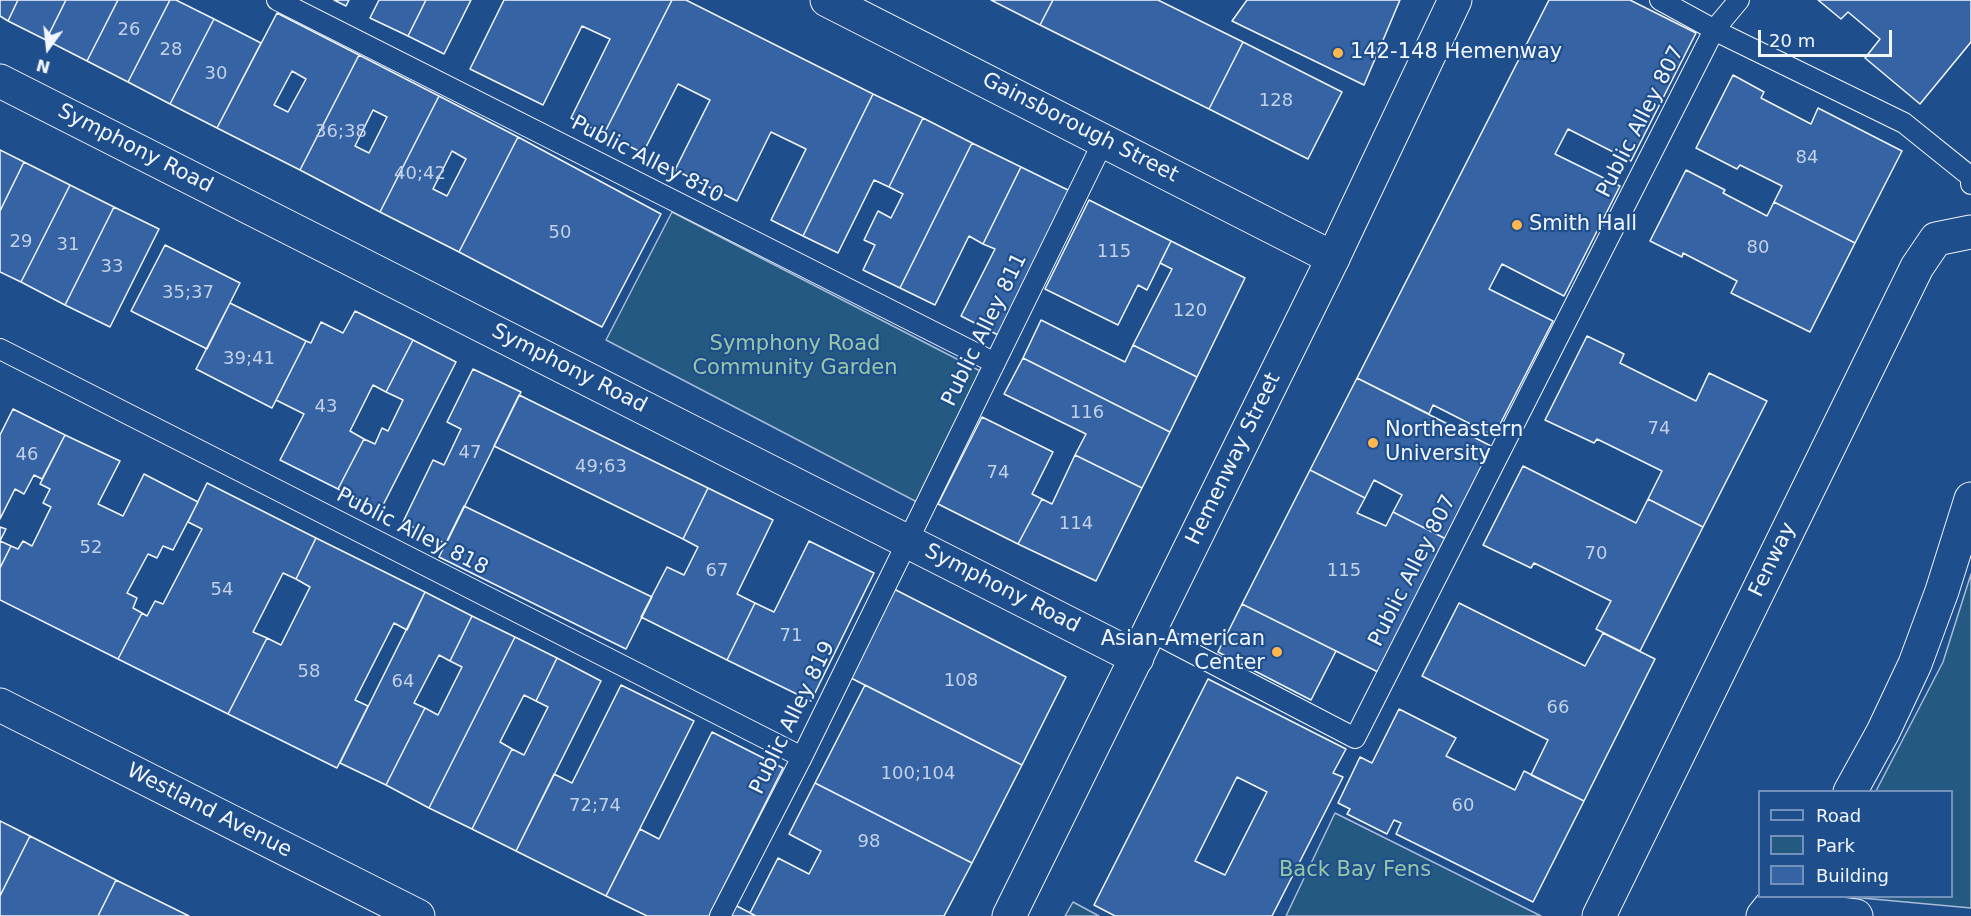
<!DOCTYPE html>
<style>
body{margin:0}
#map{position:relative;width:1971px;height:916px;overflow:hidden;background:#1f4e8c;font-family:"DejaVu Sans",sans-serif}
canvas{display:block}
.legend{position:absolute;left:1758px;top:790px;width:195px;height:108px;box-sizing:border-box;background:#1f4e8c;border:2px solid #7391ba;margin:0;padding:8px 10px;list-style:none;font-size:18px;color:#f2f6ff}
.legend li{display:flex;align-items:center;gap:12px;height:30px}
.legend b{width:30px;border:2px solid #7391ba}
.north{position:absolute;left:18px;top:18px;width:60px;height:60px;-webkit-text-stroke:4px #1f4e8c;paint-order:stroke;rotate:195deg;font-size:16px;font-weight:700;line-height:24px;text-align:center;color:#f2f6ff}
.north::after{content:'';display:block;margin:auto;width:21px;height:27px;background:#f2f6ff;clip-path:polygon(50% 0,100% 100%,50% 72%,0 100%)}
.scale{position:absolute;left:1758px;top:30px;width:134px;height:27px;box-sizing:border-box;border:3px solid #f2f6ff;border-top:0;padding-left:8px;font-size:18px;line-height:21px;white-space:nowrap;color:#f2f6ff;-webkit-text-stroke:4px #1f4e8c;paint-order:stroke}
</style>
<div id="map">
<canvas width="1971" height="916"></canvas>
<ul class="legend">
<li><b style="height:8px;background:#1f4e8c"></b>Road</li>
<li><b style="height:16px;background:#245a82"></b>Park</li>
<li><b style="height:16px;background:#3563a3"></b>Building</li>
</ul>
<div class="north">N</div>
<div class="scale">20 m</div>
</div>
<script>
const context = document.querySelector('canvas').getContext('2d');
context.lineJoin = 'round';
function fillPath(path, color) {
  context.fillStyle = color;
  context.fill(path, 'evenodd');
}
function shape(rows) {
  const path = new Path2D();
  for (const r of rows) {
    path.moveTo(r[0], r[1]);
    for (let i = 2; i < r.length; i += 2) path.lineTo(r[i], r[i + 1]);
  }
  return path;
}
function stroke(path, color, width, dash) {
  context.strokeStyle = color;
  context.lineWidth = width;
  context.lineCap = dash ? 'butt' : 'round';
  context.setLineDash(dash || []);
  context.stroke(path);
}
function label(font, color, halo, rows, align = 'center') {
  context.font = font + ' "DejaVu Sans",sans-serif';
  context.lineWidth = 4.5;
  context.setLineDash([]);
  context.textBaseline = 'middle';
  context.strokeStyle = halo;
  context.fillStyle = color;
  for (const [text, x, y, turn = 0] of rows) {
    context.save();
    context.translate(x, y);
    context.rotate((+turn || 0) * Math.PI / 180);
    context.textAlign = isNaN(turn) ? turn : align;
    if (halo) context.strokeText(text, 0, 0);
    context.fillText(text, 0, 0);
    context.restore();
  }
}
const green = shape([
 [672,212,984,373,917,502,606,340,672,212],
 [1971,574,1971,908,1851,897,1952,896,1952,792,1876,791,1943,662,1971,574],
 [1335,813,1541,916,1286,916,1335,813],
 [1073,902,1099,916,1065,916,1073,902]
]);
fillPath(green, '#245a82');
stroke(green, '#a8bbd7', 1.5);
const building = shape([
 [0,0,18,0,8,21,0,16,0,0],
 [18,0,66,0,46,40,8,21,18,0],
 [66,0,118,0,87,61,46,40,66,0],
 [118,0,170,0,128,82,87,61,118,0],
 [170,0,176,0,214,19,170,104,128,82,170,0],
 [334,0,349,0,346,6,334,0],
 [379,0,426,0,408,36,370,18,379,0],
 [426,0,471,0,444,54,408,36,426,0],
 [504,0,672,0,604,134,571,118,610,39,582,26,543,105,470,69,504,0],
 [672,0,686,0,873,94,803,236,771,220,806,149,771,132,737,201,675,170,710,100,678,84,643,153,604,134,672,0],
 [991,0,1053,0,1040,25,991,0],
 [1053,0,1158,0,1243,42,1209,109,1040,25,1053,0],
 [1247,0,1400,0,1364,85,1232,21,1247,0],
 [1549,0,1630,0,1696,33,1631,161,1568,129,1555,154,1620,186,1564,296,1502,264,1489,289,1553,321,1494,436,1433,405,1429,414,1357,378,1549,0],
 [1818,0,1971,0,1971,42,1920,104,1865,58,1880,39,1848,12,1841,19,1818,0],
 [277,13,359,55,300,170,217,128,277,13],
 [292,71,306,79,288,112,274,105,292,71],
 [214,19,261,43,217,128,170,104,214,19],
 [1243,42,1342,92,1308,159,1209,109,1243,42],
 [359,55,439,96,380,212,300,170,359,55],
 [373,110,387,117,369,153,355,146,373,110],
 [1733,75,1764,92,1761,98,1811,124,1818,108,1902,151,1855,243,1774,202,1782,186,1740,165,1737,169,1696,148,1733,75],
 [873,94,923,118,889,187,874,180,838,253,803,236,873,94],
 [439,96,518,137,459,252,380,212,439,96],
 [452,151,466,159,447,196,433,189,452,151],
 [923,118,972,143,900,288,863,270,875,245,864,240,878,211,891,218,903,194,889,187,923,118],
 [518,137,661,214,602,327,459,252,518,137],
 [972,143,1021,167,983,244,969,236,935,305,900,288,972,143],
 [0,150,24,162,0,211,0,150],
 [24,162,70,185,21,282,0,272,0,211,24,162],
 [1021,167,1072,192,1000,336,961,316,995,249,983,244,1021,167],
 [1686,170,1725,190,1723,193,1767,216,1774,202,1855,243,1810,332,1731,293,1737,281,1683,253,1682,257,1650,241,1686,170],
 [70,185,114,207,65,305,21,282,70,185],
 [1089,200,1171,241,1147,290,1138,285,1118,325,1045,289,1089,200],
 [114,207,159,229,110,327,65,305,114,207],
 [1171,241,1245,278,1197,377,1133,345,1172,269,1160,263,1171,241],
 [165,245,240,283,207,349,131,311,165,245],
 [230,303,306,341,272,408,196,369,230,303],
 [355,311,413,340,386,392,373,385,350,431,364,439,338,489,280,460,304,414,276,400,306,341,311,343,321,322,343,333,355,311],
 [1041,320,1125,362,1133,345,1197,377,1170,432,1023,358,1041,320],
 [1587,336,1624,354,1620,363,1696,401,1709,373,1767,401,1703,527,1648,499,1662,471,1597,439,1594,443,1545,420,1587,336],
 [413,340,456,362,380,511,338,489,364,439,375,444,382,428,388,431,403,400,386,392,413,340],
 [1023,358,1170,432,1142,488,1075,455,1086,434,1004,394,1023,358],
 [473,369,521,392,446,544,403,522,433,460,444,465,461,429,447,422,473,369],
 [1357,378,1493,447,1446,539,1393,512,1402,495,1374,480,1365,498,1310,470,1357,378],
 [519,395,708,488,683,539,494,446,519,395],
 [13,409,65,435,42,479,34,475,24,494,15,489,0,519,0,435,13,409],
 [982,417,1053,452,1032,494,1042,499,1018,544,938,504,982,417],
 [65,435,120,461,98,504,123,516,144,474,198,502,173,550,163,546,157,558,148,554,127,593,137,598,133,608,142,613,118,659,0,600,0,568,11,546,18,549,23,541,32,546,51,507,43,503,50,489,40,484,65,435],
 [1075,455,1142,488,1096,581,1018,544,1042,499,1052,504,1075,455],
 [1523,466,1636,523,1648,499,1703,527,1640,651,1596,629,1611,601,1534,563,1531,568,1483,545,1523,466],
 [1310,470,1365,498,1357,513,1386,526,1393,512,1446,539,1378,672,1242,604,1310,470],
 [207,483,316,538,296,579,283,573,253,632,267,638,228,714,118,659,142,613,147,616,155,601,163,604,202,529,188,522,207,483],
 [708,488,773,520,737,594,755,603,727,660,641,617,667,567,684,575,698,547,683,539,708,488],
 [464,506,652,597,626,649,439,557,464,506],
 [0,527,6,529,0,541,11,546,0,568,0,527],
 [316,538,425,592,407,630,394,623,355,700,368,706,337,768,228,714,267,638,281,645,310,587,296,579,316,538],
 [809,541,874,573,811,701,727,660,755,603,774,612,809,541],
 [894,589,1066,677,1022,765,849,677,894,589],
 [425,592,472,616,450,661,439,655,414,703,425,708,386,785,340,763,425,592],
 [1459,603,1585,666,1603,633,1655,659,1584,801,1531,775,1548,740,1422,676,1459,603],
 [1242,604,1336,651,1311,700,1218,652,1242,604],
 [472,616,515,637,429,808,386,785,425,708,438,715,462,667,450,661,472,616],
 [515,637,557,658,536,701,524,695,500,742,512,749,472,829,429,808,515,637],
 [557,658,601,681,516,851,472,829,512,749,524,755,548,707,536,701,557,658],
 [1208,679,1346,749,1333,773,1343,777,1272,916,1115,916,1094,905,1208,679],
 [1237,777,1267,792,1225,875,1195,861,1237,777],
 [621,685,694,721,606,896,516,851,554,774,572,783,621,685],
 [865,685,1022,765,972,863,815,783,865,685],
 [1399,709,1456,738,1446,756,1515,790,1524,771,1584,801,1533,902,1396,834,1401,823,1394,820,1387,834,1347,814,1350,809,1338,803,1360,757,1372,763,1399,709],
 [712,732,783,768,709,916,647,916,606,896,640,829,659,839,712,732],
 [815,783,972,863,944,916,756,916,750,913,778,858,809,874,821,851,789,834,815,783],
 [0,821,30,836,0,896,0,821],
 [30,836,116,880,98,916,0,916,0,896,30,836],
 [116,880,189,916,98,916,116,880],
 [735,905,756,916,729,916,735,905]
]);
fillPath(building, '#3563a3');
stroke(building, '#f2f6ff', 1.5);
const lane = shape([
 [277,0,995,363],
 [1660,0,1724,35,1904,123,1971,177,1971,184],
 [0,349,802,757],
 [1150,631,1355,738,1714,30,1739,0],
 [720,916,802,757,1104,140]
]);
const street = shape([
 [827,0,1333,258],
 [0,81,1137,658],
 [1599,916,1917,267,1936,239,1971,232]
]);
const secondary = shape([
 [0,705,418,916],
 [1009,916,1333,258,1455,0]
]);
const primary = shape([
 [1850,792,1883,732,1915,664,1942,591,1971,499]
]);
const highway = shape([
 [1763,916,1771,906,1856,916]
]);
stroke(lane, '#f2f6ff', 22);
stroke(street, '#f2f6ff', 35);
stroke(secondary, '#f2f6ff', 35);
stroke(primary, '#f2f6ff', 35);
stroke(highway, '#f2f6ff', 35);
stroke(lane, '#1f4e8c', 20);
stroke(street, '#1f4e8c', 33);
stroke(secondary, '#1f4e8c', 33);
stroke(primary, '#1f4e8c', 33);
stroke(highway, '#1f4e8c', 33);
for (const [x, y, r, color] of [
 [1338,53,6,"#ffb74d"],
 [1517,225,6,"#ffb74d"],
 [1373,443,6,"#ffb74d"],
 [1277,652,6,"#ffb74d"]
]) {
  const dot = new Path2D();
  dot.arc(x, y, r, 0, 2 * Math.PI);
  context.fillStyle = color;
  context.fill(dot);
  stroke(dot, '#1f4e8c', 2);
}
label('18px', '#c3d1e8', null, [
 ["26",129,30],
 ["28",171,50],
 ["30",216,74],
 ["128",1276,101],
 ["36;38",341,132],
 ["84",1807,158],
 ["40;42",420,174],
 ["50",560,233],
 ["29",21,242],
 ["31",68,245],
 ["80",1758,248],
 ["115",1114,252],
 ["33",112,267],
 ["35;37",188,293],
 ["120",1190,311],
 ["39;41",249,359],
 ["43",326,407],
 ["116",1087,413],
 ["74",1659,429],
 ["47",470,453],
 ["46",27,455],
 ["49;63",601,467],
 ["74",998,473],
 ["114",1076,524],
 ["52",91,548],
 ["70",1596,554],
 ["67",717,571],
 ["115",1344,571],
 ["54",222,590],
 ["71",791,636],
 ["58",309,672],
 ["108",961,681],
 ["64",403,682],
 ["66",1558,708],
 ["100;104",918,774],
 ["72;74",595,806],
 ["60",1463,806],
 ["98",869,842]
]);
label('21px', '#f2f6ff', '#1f4e8c', [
 ["142-148 Hemenway",1350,53],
 ["Smith Hall",1529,225],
 ["Northeastern",1385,431],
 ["University",1385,455],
 ["Asian-American",1265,640,"right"],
 ["Center",1265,664,"right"]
], 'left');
label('21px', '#f2f6ff', '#1f4e8c', [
 ["Public Alley 807",1641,122,-63],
 ["Gainsborough Street",1080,128,27],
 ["Symphony Road",135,149,27],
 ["Public Alley 810",647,160,27],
 ["Public Alley 811",985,330,-64],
 ["Symphony Road",569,369,27],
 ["Hemenway Street",1234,459,-64],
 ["Public Alley 818",412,532,27],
 ["Fenway",1773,560,-64],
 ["Public Alley 807",1413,571,-63],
 ["Symphony Road",1002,589,27],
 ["Public Alley 819",793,718,-64],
 ["Westland Avenue",209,811,27]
]);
label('21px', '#97c8a6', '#1f4e8c', [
 ["Symphony Road",795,345],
 ["Community Garden",795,369],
 ["Back Bay Fens",1355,871]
]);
</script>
